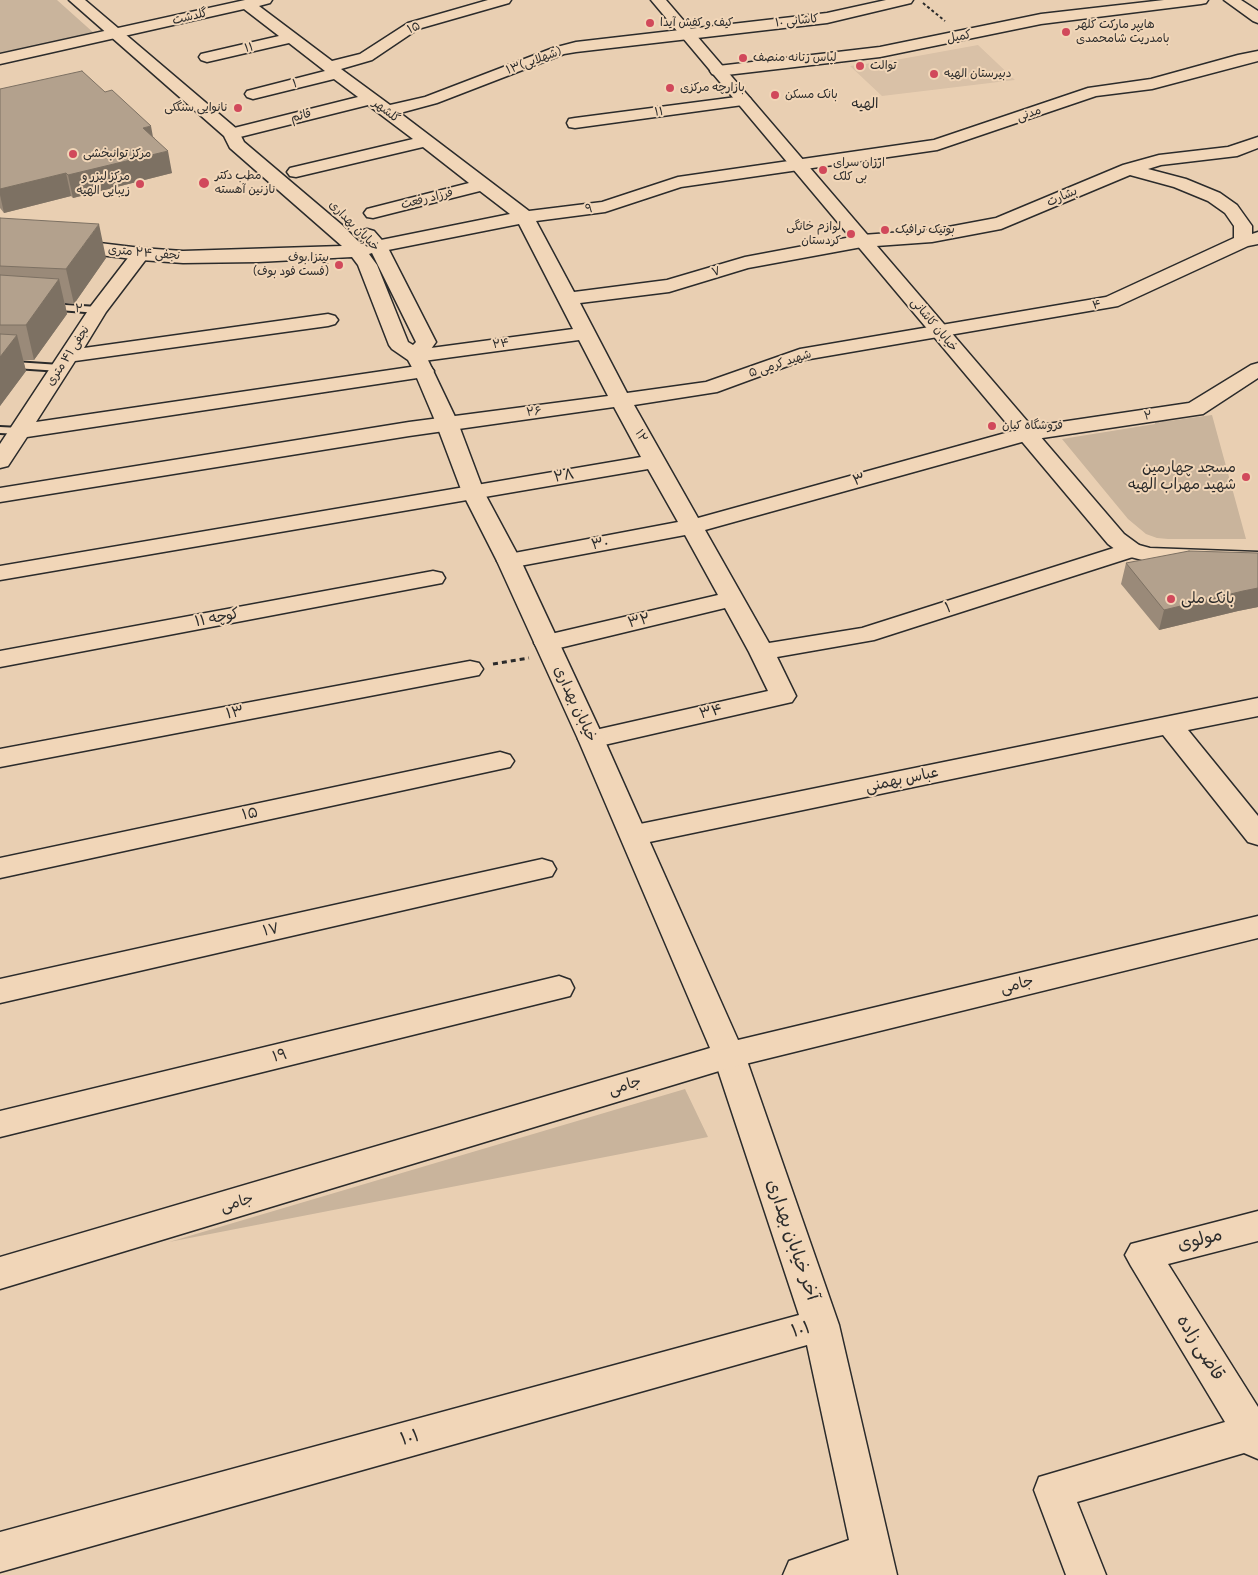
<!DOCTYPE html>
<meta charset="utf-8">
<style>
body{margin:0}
canvas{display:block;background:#e9cfb2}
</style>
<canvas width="1258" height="1575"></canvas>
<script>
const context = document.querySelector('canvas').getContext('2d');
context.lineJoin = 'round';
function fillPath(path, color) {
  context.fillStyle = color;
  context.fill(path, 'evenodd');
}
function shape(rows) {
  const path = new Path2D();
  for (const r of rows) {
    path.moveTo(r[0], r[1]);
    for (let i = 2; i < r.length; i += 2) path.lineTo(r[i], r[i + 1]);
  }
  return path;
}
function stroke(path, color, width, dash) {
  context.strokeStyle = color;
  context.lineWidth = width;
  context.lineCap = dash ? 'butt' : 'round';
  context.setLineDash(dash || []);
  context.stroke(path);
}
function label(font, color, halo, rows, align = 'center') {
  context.font = font + ' "Patrick Hand","Playpen Sans Arabic",sans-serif';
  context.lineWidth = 4;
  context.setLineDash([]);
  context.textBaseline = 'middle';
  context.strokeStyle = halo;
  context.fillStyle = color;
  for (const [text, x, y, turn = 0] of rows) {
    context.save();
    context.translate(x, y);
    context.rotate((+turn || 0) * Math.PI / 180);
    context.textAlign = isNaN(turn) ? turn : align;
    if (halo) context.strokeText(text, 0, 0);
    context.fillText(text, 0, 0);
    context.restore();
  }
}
fillPath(shape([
 [978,45,1015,80,882,96,850,66,901,59]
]), '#d9c1a7');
fillPath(shape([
 [0,0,57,0,95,34,0,55],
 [1212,415,1246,539,1168,539,1157,538,1146,534,1128,519,1062,439,1155,424,1155,421,1169,421],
 [685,1089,708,1137,169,1242]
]), '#c9b49c');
const lane = shape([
 [49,304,98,307,103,310,98,313,46,309,44,307,49,304],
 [0,361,60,365,65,368,60,371,0,367,0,361],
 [0,427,20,428,25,431,20,434,0,433,0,427]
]);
const street = shape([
 [245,0,272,0,270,3,259,6,332,61,360,54,408,23,488,0,511,0,509,3,418,29,372,60,341,69,390,105,425,97,553,48,576,42,827,13,886,0,913,0,911,3,827,23,576,52,564,54,437,103,400,113,529,211,602,202,678,177,934,140,1088,88,1151,79,1238,55,1258,51,1258,61,1152,89,1096,96,937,150,681,187,605,212,536,221,574,292,667,280,745,257,862,235,932,230,996,218,1123,165,1159,155,1228,147,1258,137,1258,148,1237,156,1161,165,1148,169,1186,179,1220,193,1237,205,1252,226,1252,234,1258,232,1258,244,1248,246,1118,306,804,360,717,392,634,405,698,518,1027,427,1189,403,1251,365,1258,363,1258,378,1203,414,1029,440,705,530,769,643,862,628,1123,545,1131,543,1139,545,1143,550,1139,555,874,640,777,657,796,696,792,702,591,748,582,745,578,739,582,733,768,691,749,652,725,608,547,651,538,649,534,643,538,637,718,595,685,535,509,568,501,566,497,561,501,556,509,554,678,522,648,469,0,580,0,566,641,457,614,407,409,436,0,502,0,488,409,422,608,396,579,340,416,362,409,360,406,356,409,352,416,350,573,329,519,224,378,252,371,250,369,246,371,242,510,214,480,191,373,218,367,217,364,213,367,209,469,183,423,147,296,177,290,176,287,172,290,168,413,139,368,105,232,139,226,138,224,134,226,130,358,97,334,79,253,99,247,97,245,94,247,91,325,71,289,43,207,62,201,60,199,57,201,54,279,36,244,9,0,64,0,54,245,0],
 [1130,175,1174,187,1208,201,1225,213,1234,226,1234,238,1106,297,800,349,706,382,627,393,580,303,669,292,748,268,862,247,932,242,1001,229,1130,175],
 [1164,0,1208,0,1206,3,1201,4,1041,24,880,57,718,76,712,74,710,71,712,68,718,66,880,47,1041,14,1164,0],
 [744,96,750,98,752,101,750,104,575,128,569,127,567,123,569,119,575,118,744,96],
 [141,248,148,250,150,254,106,312,84,348,328,314,335,316,338,320,335,324,328,326,75,361,36,422,424,365,431,367,434,371,431,375,424,377,27,437,8,466,0,468,0,444,91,306,134,250,141,248],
 [433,571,442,573,445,578,442,583,0,667,0,651,433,571],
 [470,661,479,663,483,669,479,675,0,767,0,749,470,661],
 [1258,698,1258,716,1188,730,1258,816,1258,845,1248,842,1163,735,635,845,625,842,621,835,625,828,635,825,1258,698],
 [500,752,510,755,514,761,510,767,0,878,0,858,500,752],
 [542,859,552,862,556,869,552,876,0,1003,0,979,542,859],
 [559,976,570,980,574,988,570,996,0,1137,0,1111,559,976],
 [729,1042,740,1046,745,1055,839,1325,897,1575,783,1575,789,1561,849,1540,807,1345,0,1572,0,1532,799,1315,713,1055,718,1046,729,1042],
 [1258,1211,1258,1241,1168,1264,1258,1407,1258,1459,1244,1453,1077,1502,1106,1575,1066,1575,1034,1490,1039,1477,1225,1422,1131,1266,1125,1255,1131,1244,1258,1211]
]);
const secondary = shape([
 [69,0,85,0,238,130,244,142,342,225,361,244,365,243,358,235,360,231,367,229,374,231,387,246,436,342,426,356,458,423,484,492,521,561,604,739,738,1040,1258,916,1258,938,729,1068,0,1289,0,1257,710,1048,578,739,497,561,462,492,436,423,414,371,408,360,392,349,389,345,358,265,352,257,258,262,183,263,141,260,0,243,0,231,141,248,183,251,342,246,230,148,224,136,69,0],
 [372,253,416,342,413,345,408,342,377,265,369,254,372,253],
 [651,0,666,0,1124,534,1139,545,1150,548,1258,552,1258,566,1150,562,1123,555,1108,544,651,0],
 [1224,0,1241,0,1258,11,1258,23,1253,21,1224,0]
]);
stroke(lane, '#2b2b2b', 4);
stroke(street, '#2b2b2b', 3);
stroke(secondary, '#2b2b2b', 3);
stroke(shape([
 [923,3,945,21]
]), '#2b2b2b', 2, [3, 2.5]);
stroke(shape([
 [493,664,529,658]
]), '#2b2b2b', 3, [5, 4]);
fillPath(lane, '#f1d6b8');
fillPath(street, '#f1d6b8');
fillPath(secondary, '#f1d6b8');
fillPath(shape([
 [0,89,154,137,172,173,73,198,71,196,4,213,0,208],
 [0,218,106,258,74,304,65,303,67,314,34,360,23,360,26,371,0,406],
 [1258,553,1258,607,1238,611,1159,630,1121,584,1126,563]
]), '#9a8a79');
fillPath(shape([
 [151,126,155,148,143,128],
 [168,151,172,173,73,198,68,175],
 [66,173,71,196,4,213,0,195,0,189],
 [99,224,106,258,74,304,66,269],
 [59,279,67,314,34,360,26,325],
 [17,335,26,371,0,406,0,357],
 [1258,588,1258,607,1238,611,1159,630,1164,610,1243,591]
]), '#7d7163');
const building = shape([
 [82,71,105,92,112,90,151,126,143,128,168,151,68,175,66,173,0,189,0,89,82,71],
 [0,218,99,224,66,269,0,266,0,218],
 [0,275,59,279,26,325,0,325,0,275],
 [0,334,17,335,0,357,0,334],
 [1189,551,1258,553,1258,588,1243,591,1164,610,1126,563,1189,551]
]);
fillPath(building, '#b3a18d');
stroke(building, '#7d7163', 1);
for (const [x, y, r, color] of [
 [650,23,5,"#d1495b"],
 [1066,32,5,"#d1495b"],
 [743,58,5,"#d1495b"],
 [860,66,5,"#d1495b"],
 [934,74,5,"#d1495b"],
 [670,88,5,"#d1495b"],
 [775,95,5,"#d1495b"],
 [238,108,5,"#d1495b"],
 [73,154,5,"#d1495b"],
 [823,170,5,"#d1495b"],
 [204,183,6,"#d1495b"],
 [140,184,5,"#d1495b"],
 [885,230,5,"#d1495b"],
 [851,234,5,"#d1495b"],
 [339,265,5,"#d1495b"],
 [992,426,5,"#d1495b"],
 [1246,477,5,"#d1495b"],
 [1171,599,5,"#d1495b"]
]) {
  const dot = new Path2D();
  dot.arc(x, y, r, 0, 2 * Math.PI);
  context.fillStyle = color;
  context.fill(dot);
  stroke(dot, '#f1d6b8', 2);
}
label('12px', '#2b2b2b', '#f1d6b8', [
 ["گلدشت",190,17,-13],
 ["کاشانی ۱۰",797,21,-6],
 ["۱۵",414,28,-25],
 ["کمیل",959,37,-11],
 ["۱۱",249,48,-13],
 ["۱۳(شهلایی)",534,61,-20],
 ["۱",295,84,-13],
 ["گلشهر",386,111,38],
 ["۱۱",659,112,-7],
 ["مدنی",1029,114,-19],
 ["قائم",301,116,-14],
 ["بشارت",1062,197,-23],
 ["فرزاد رفعت",427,199,-14],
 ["۹",589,209,-8],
 ["خیابان بهداری",354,226,45],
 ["نجفی ۲۴ متری",144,253,5],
 ["۷",716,272,-17],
 ["۴",1097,305,-10],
 ["۲",79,309,3],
 ["خیابان کاشانی",934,325,50],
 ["۲۴",501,344,-8],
 ["نجفی ۴۱ متری",68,356,-57],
 ["۵ شهید کرمی",780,364,-18],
 ["۲۶",534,412,-7],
 ["۲",1148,416,-9],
 ["۱۲",641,436,60]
]);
label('12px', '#2b2b2b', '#f1d6b8', [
 ["کیف و کفش آیدا",660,23],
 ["هایپر مارکت کلهر",1076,25],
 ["بامدریت شامحمدی",1076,39],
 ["لباس زنانه منصف",753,58],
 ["توالت",870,66],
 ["دبیرستان الهیه",944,74],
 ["بازارچه مرکزی",680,88],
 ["بانک مسکن",785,95],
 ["نانوایی سنگکی",228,108,"right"],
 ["مرکز توانبخشی",83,154],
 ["ارزان سرای",833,163],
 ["بی کلک",833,177],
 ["مطب دکتر",215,176],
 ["نازنین آهسته",215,190],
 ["مرکز لیزر و",130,177,"right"],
 ["زیبایی الهیه",130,191,"right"],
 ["لوازم خانگی",841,227,"right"],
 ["کردستان",841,241,"right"],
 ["بوتیک ترافیک",895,230],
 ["پیتزا بوف",329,258,"right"],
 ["(فست فود بوف)",329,272,"right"],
 ["فروشگاه کیان",1002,426]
], 'left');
label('14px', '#2b2b2b', '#f1d6b8', [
 ["الهیه",865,104]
]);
label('15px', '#2b2b2b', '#f1d6b8', [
 ["مسجد چهارمین",1236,468],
 ["شهید مهراب الهیه",1236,485],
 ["بانک ملی",1181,599,"left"]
], 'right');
label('15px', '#2b2b2b', '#f1d6b8', [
 ["۲۸",564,476,-10],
 ["۳",859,480,-16],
 ["۳۰",600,544,-11],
 ["۱",948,608,-18],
 ["کوچه ۱۱",217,618,-11],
 ["۳۲",639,621,-13],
 ["خیابان بهداری",575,704,65],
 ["۳۴",711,712,-13],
 ["۱۳",235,713,-11],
 ["عباس بهمنی",902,780,-12],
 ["۱۵",250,814,-12],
 ["۱۷",271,930,-13],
 ["جامی",1017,985,-14],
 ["۱۹",280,1056,-14],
 ["جامی",625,1086,-17],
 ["جامی",237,1203,-16]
]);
label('18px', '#2b2b2b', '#f1d6b8', [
 ["آخر خیابان بهداری",792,1240,71],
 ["مولوی",1200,1240,-14],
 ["۱۰۱",801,1330,-15],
 ["قاضی زاده",1200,1348,58],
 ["۱۰۱",410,1438,-15]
]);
</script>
